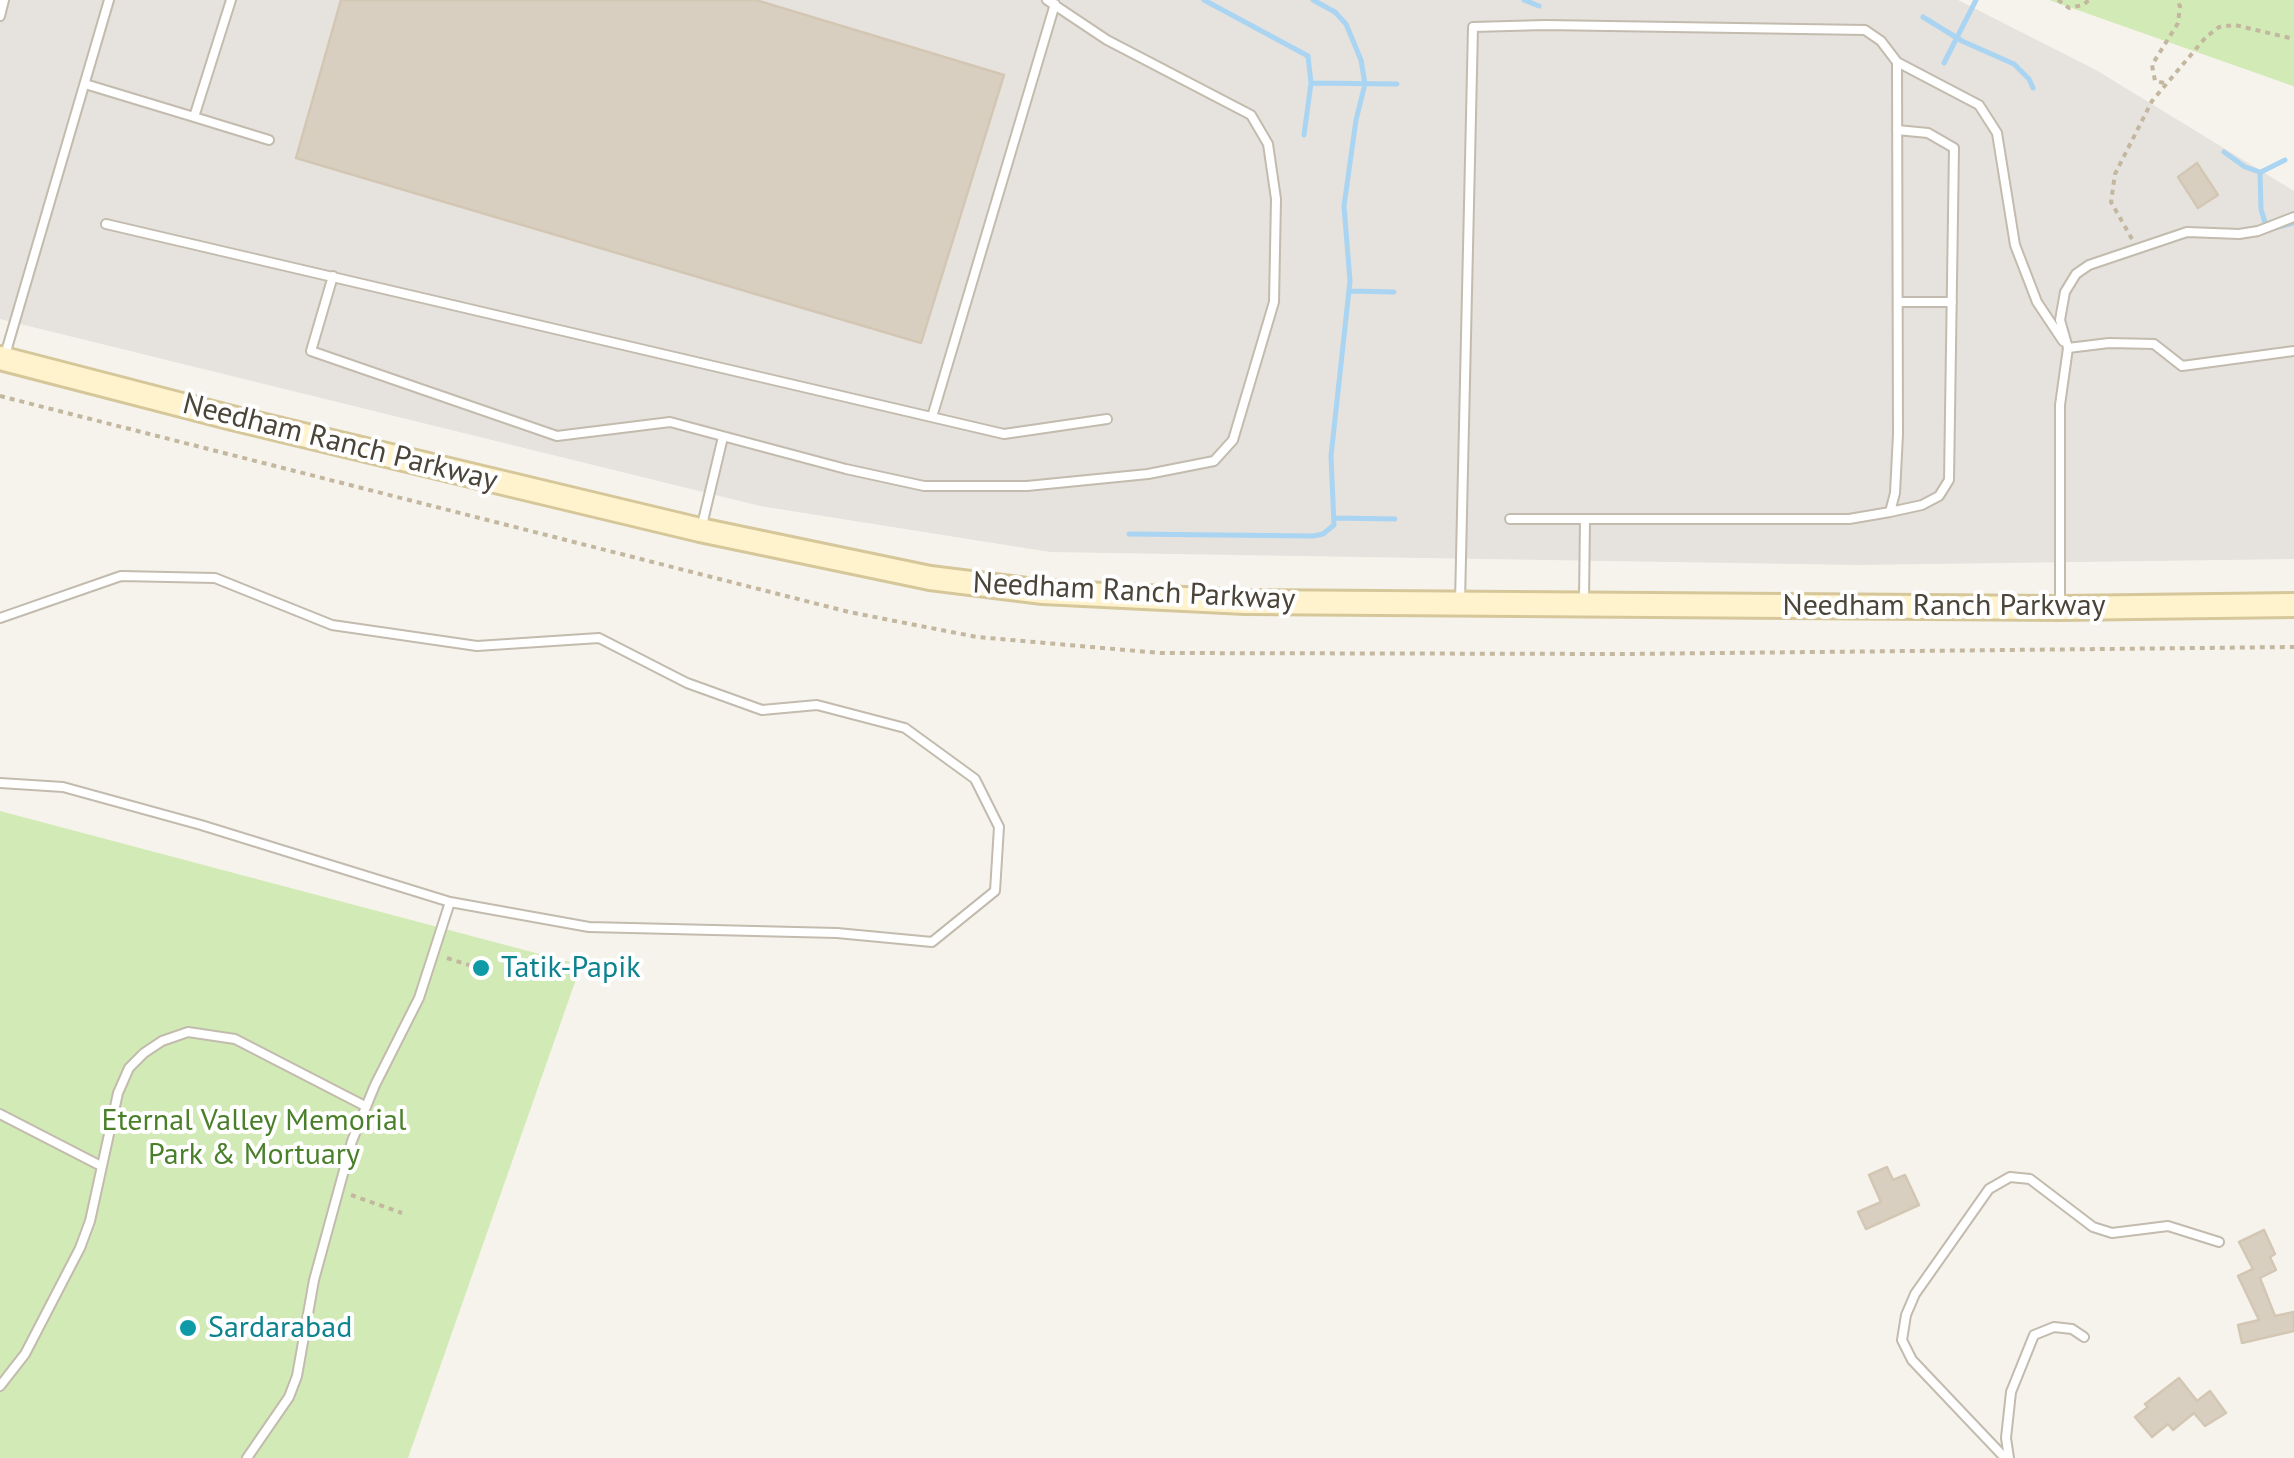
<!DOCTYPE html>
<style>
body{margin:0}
canvas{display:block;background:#f6f3ec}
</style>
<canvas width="2294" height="1458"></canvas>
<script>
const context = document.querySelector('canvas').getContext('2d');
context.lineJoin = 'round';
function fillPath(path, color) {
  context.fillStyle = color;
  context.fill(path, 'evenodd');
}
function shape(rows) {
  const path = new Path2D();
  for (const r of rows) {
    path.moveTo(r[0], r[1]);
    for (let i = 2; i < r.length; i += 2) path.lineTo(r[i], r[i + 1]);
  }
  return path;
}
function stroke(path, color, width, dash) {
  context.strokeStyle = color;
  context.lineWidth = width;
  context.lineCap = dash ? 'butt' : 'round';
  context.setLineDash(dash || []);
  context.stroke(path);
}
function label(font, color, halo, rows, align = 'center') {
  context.font = font + ' "PT Sans",sans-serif';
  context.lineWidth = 8;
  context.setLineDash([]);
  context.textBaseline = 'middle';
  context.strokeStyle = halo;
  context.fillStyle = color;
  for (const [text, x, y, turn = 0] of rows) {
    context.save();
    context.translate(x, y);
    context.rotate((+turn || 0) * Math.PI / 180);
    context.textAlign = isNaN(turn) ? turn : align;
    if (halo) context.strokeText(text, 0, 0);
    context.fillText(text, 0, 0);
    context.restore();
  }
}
fillPath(shape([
 [0,0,1958,0,2096,70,2294,191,2294,559,1858,565,1050,552,760,506,0,319]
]), '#e6e2dd');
fillPath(shape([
 [2049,0,2294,0,2294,87,2293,86],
 [0,811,581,965,408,1458,0,1458]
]), '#d2eab5');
stroke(shape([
 [1204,0,1308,56,1311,83,1304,135],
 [1524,0,1539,6],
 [1923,17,1962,41,2014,64,2029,79,2033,88],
 [1944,63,1976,0],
 [1311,83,1397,84],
 [2224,152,2245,167,2260,172,2261,209,2266,226],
 [2261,172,2285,160],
 [2274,228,2294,223],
 [1349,291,1394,292],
 [1336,518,1395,519],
 [1129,534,1313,536,1323,534,1334,525,1331,456,1350,281,1344,206,1356,120,1365,84,1361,60,1346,24,1335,12,1313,0]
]), '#a9d4f2', 5);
const building = shape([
 [341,0,756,0,1004,75,921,343,296,158,341,0],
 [2197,163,2218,195,2198,208,2178,177,2197,163],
 [1887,1167,1893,1180,1905,1175,1919,1205,1866,1229,1858,1212,1881,1202,1869,1175,1887,1167],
 [2264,1230,2275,1254,2270,1257,2276,1270,2260,1278,2275,1316,2294,1312,2294,1331,2242,1343,2238,1325,2259,1320,2238,1276,2253,1269,2239,1242,2264,1230],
 [2179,1378,2197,1401,2210,1391,2226,1413,2205,1426,2194,1413,2173,1430,2168,1424,2152,1437,2135,1417,2148,1407,2145,1404,2179,1378]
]);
fillPath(building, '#d8cfc1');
stroke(building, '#d3c7b4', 2.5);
const lane = shape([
 [231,0,194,117,269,140],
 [0,16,4,0],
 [1897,62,1979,105,1997,133,2015,245,2037,302,2063,341],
 [85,84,194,117],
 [106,224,1004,434,1107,419],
 [333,276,311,351,557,436,670,422,846,469,924,486,1027,486,1148,474,1214,461,1233,440,1274,302,1276,199,1268,144,1251,115,1107,40,1047,0],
 [1898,302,1952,302],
 [2068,348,2109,343,2154,344,2182,366,2294,351],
 [5,355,109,0],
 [932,417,1055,4],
 [1890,512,1922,505,1939,496,1949,480,1954,148,1928,133,1897,130],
 [702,525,723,437],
 [1584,599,1585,520],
 [1460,602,1473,27,1545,25,1865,30,1881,41,1897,62,1898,434,1895,493,1890,512,1849,519,1510,519],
 [2060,603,2060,405,2068,348,2060,320,2065,292,2076,274,2089,265,2187,232,2239,234,2258,231,2294,217],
 [0,618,121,576,215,578,332,625,477,646,599,638,687,683,762,710,817,705,905,728,975,779,999,827,995,891,932,942,837,933,589,927,450,902,201,825,63,787,0,783],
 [0,1114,101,1166],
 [0,1386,25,1354,80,1248,90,1221,118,1093,129,1068,144,1053,162,1041,188,1032,235,1039,365,1106],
 [247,1458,289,1397,297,1376,314,1280,352,1141,375,1085,419,998,450,902],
 [2005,1458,1912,1360,1902,1340,1906,1315,1915,1294,1989,1189,2010,1177,2030,1179,2093,1227,2112,1233,2168,1226,2219,1242],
 [2009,1458,2006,1438,2011,1392,2034,1335,2054,1327,2072,1329,2084,1337]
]);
const secondary = shape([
 [0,358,232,418,700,530,930,578,1043,592,1245,602,2060,608,2294,605]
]);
stroke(lane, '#c2bbae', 12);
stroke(secondary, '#d6c79b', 28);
stroke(shape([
 [2058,0,2069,8,2083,5,2089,0],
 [2164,83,2155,81,2152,65,2178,23,2180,6,2176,0],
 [2132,239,2111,202,2115,174,2152,101,2206,37,2219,27,2235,25,2294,39],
 [0,396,849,612,977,637,1160,653,1625,654,2294,647],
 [447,958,475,967],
 [351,1195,402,1213]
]), '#c4b79f', 4, [5, 5]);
stroke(lane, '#fff', 8);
stroke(secondary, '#fff3cd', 22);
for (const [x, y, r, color] of [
 [481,968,10,"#0f9aa8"],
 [188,1328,10,"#0f9aa8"]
]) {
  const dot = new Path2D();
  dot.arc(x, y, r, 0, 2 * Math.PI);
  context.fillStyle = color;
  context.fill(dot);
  stroke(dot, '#fff', 4);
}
label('30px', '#4b4439', '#fff', [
 ["Needham Ranch Parkway",340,443,14],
 ["Needham Ranch Parkway",1134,592,3],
 ["Needham Ranch Parkway",1944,606]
]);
label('30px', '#0d838f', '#fff', [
 ["Tatik-Papik",501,968],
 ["Sardarabad",208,1328]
], 'left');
label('30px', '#4a7f2a', '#fff', [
 ["Eternal Valley Memorial",254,1121],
 ["Park & Mortuary",254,1155]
]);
</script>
